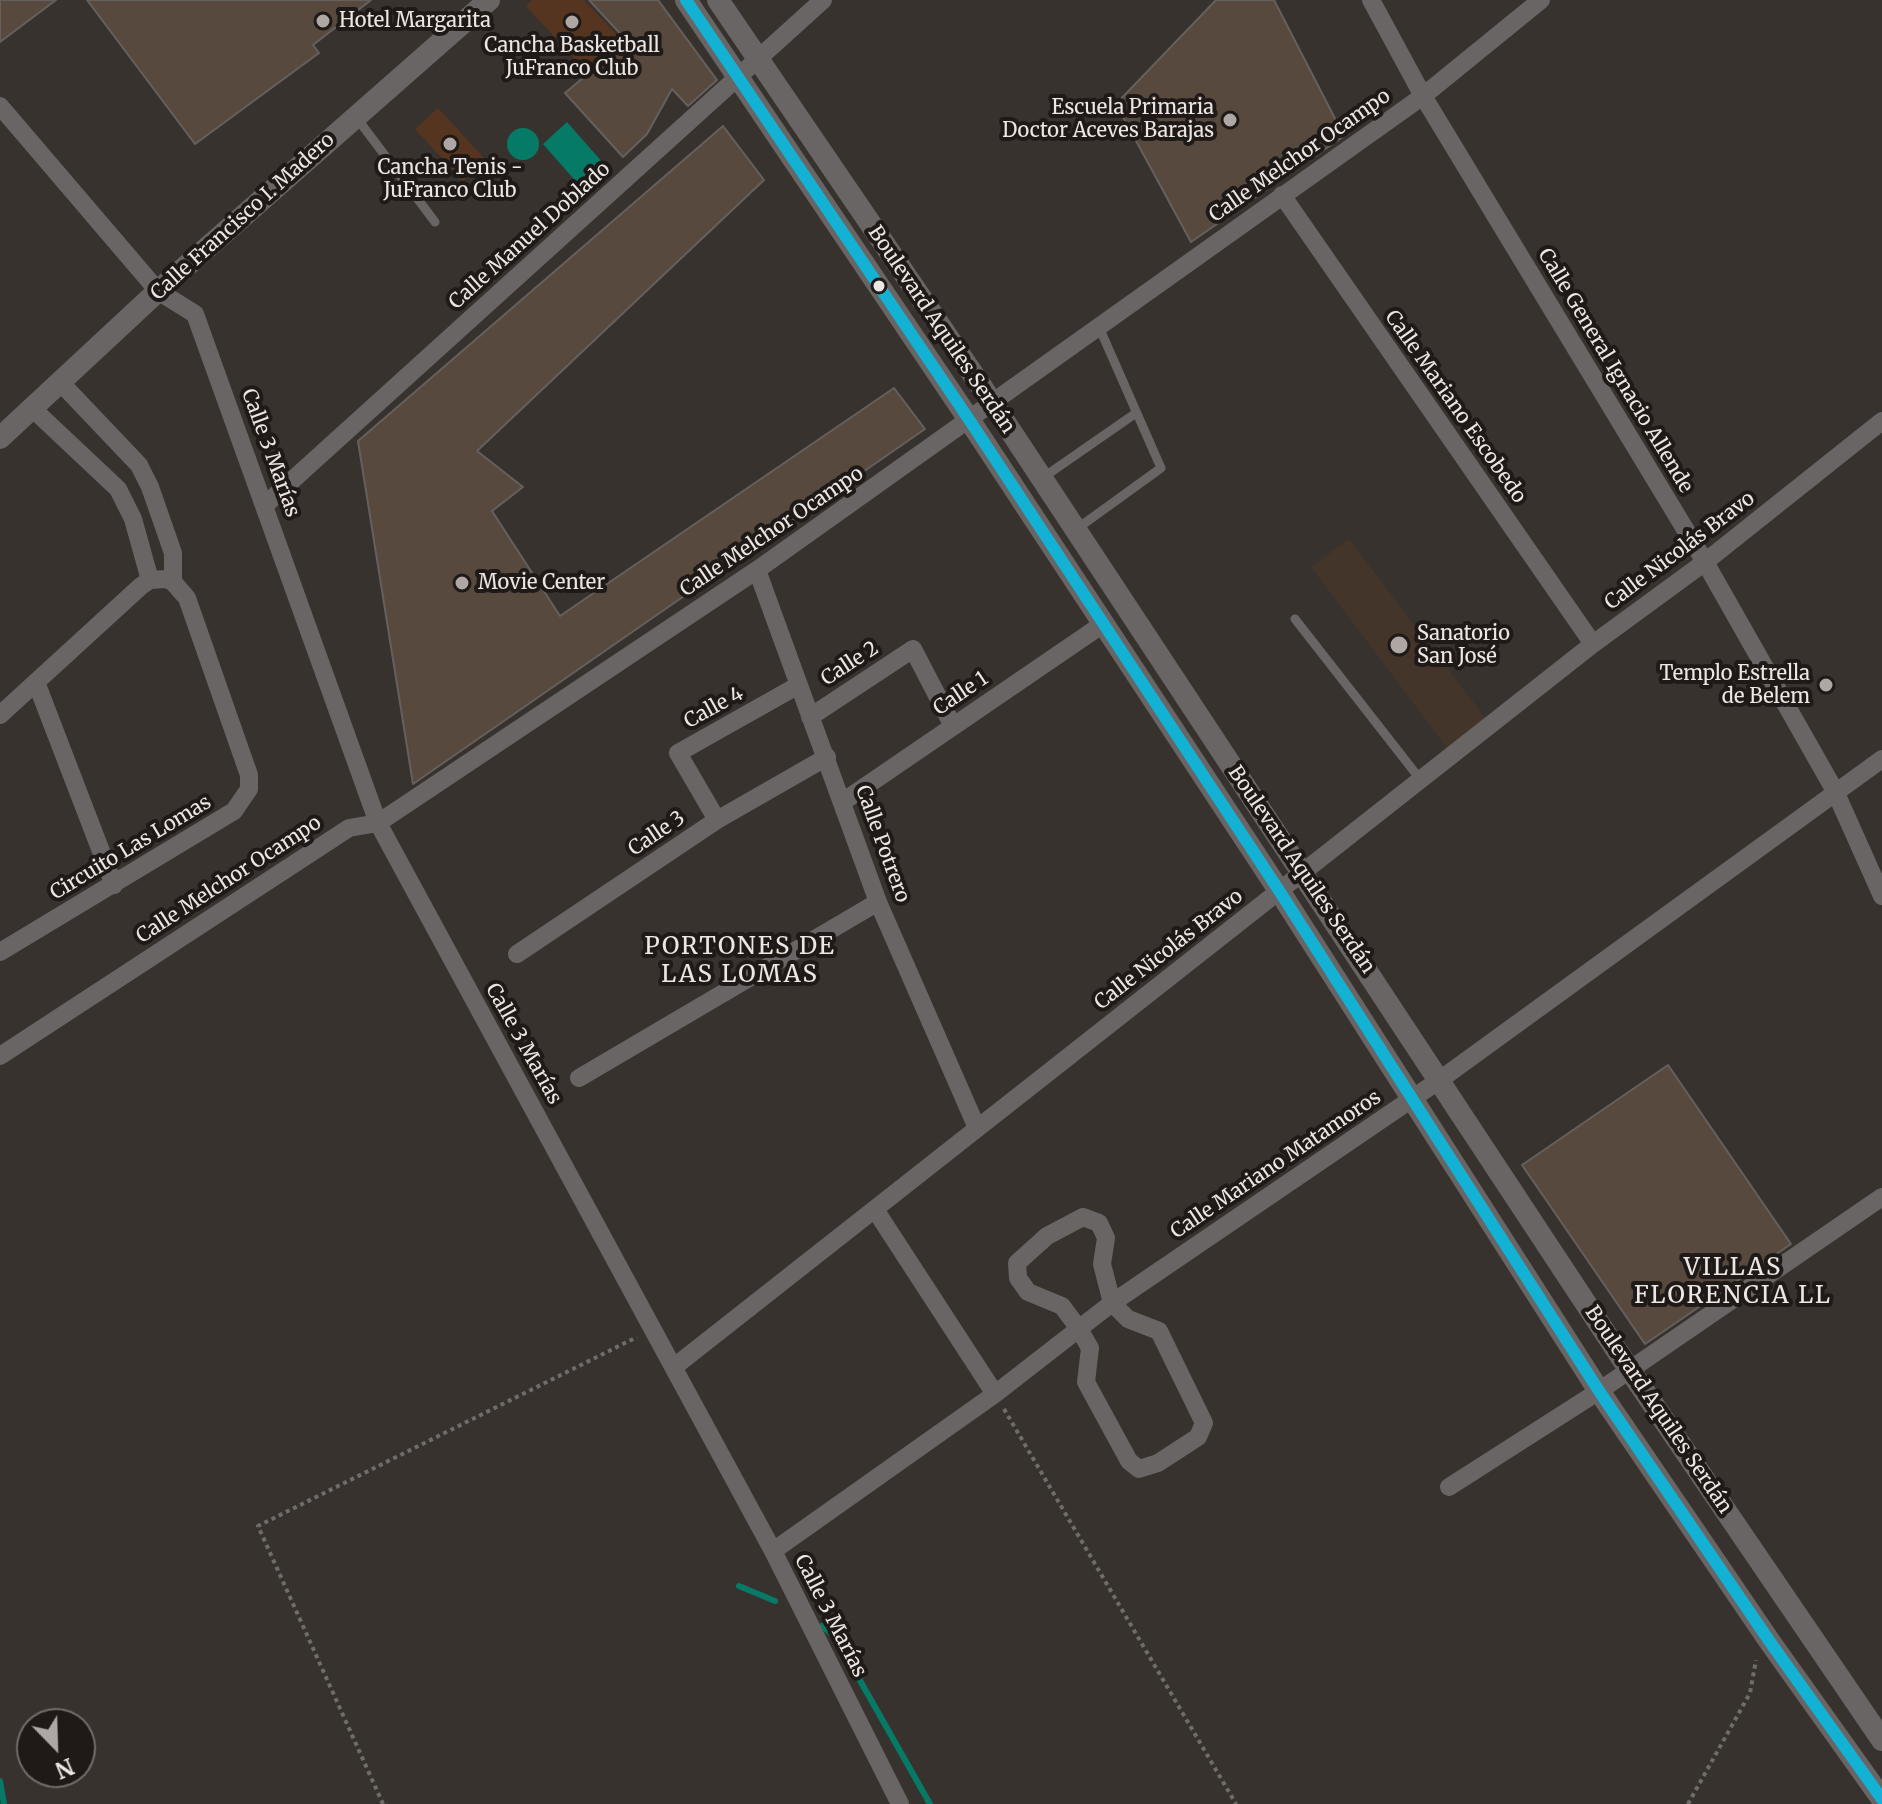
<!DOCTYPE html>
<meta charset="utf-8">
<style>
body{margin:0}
#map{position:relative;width:1882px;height:1804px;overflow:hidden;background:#38322e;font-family:Merriweather,serif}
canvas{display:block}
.north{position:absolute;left:16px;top:1708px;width:80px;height:80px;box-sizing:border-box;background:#1f1a17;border:2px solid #726c68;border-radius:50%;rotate:157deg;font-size:22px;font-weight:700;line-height:32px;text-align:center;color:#eee6e2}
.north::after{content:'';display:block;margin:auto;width:28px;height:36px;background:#aea7a3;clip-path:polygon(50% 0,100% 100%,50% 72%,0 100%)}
</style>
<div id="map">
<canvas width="1882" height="1804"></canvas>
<div class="north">N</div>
</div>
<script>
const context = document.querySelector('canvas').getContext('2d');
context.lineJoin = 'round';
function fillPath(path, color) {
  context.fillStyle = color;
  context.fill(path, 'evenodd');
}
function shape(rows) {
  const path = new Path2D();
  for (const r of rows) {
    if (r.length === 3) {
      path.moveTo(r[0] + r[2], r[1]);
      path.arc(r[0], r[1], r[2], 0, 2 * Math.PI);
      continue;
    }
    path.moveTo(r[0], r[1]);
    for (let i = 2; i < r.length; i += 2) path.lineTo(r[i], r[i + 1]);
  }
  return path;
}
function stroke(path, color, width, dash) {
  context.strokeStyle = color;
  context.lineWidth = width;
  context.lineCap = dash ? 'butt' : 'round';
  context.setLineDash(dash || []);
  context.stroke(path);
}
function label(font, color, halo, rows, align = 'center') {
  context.font = font + ' Merriweather,serif';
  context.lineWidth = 8;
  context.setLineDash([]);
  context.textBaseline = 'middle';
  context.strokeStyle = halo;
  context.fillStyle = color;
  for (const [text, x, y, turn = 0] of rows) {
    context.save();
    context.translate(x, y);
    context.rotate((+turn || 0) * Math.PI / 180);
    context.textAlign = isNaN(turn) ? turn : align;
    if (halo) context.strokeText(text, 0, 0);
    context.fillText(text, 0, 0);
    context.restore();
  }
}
fillPath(shape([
 [1349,539,1489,723,1450,752,1311,567]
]), '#44352b');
fillPath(shape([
 [532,0,584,0,619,37,584,69,526,6],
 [438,108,486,160,463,181,415,129]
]), '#55351f');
fillPath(shape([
 [567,122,611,172,587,194,543,144],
 [523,144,16]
]), '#057b67');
stroke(shape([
 [739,1586,775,1601],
 [822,1626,836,1638,930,1804],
 [0,1781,4,1804]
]), '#057b67', 6);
const building = shape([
 [0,0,56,0,0,42,0,0],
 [87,0,371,0,313,45,319,53,195,144,87,0],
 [589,0,658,0,717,80,688,106,672,89,647,134,623,157,565,93,627,41,589,0],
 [1216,0,1274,0,1344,136,1191,242,1116,104,1216,0],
 [723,126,764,180,477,451,523,487,492,511,560,616,894,388,925,429,413,784,358,441,723,126],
 [1668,1065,1791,1244,1645,1344,1522,1165,1668,1065]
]);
fillPath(building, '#58493f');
stroke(building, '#65605d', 2);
stroke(shape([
 [1004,1409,1236,1804],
 [383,1804,258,1526,637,1337],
 [1688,1804,1750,1693,1756,1660]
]), '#6f6d6a', 4, [4, 4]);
stroke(shape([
 [356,117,435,222],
 [1041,479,1136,413],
 [1078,528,1161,468,1099,327],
 [1295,619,1420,779]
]), '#686564', 9);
stroke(shape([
 [1371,0,1423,96,1705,562,1835,791,1882,896],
 [0,106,158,291,195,314,378,823,773,1551,900,1804],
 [1282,195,1593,644],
 [61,383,139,465,150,487,173,553,173,582],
 [33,409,118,489,133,519,150,580],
 [266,504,823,0],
 [757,570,878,902,977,1128],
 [36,682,114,885],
 [0,715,141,586,150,580,166,579,173,582,187,598,249,775,249,789,234,811,0,952],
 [810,717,913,649,953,726],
 [844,801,1103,624],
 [717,820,678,753,797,686],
 [517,954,717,820,827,757],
 [0,1056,349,828,378,823,757,570,1423,96,1541,0],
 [579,1078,878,902],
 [876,1211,995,1394],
 [1083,1217,1099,1223,1106,1238,1102,1264,1112,1303,1128,1319,1159,1331,1204,1423,1198,1437,1158,1463,1139,1469,1129,1461,1086,1382,1090,1348,1079,1329,1062,1306,1028,1292,1018,1278,1017,1263,1047,1236,1083,1217],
 [674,1367,1593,644,1705,562,1882,421],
 [1449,1487,1599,1391,1882,1197],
 [773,1551,995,1394,1112,1303,1441,1079,1882,759]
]), '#686564', 18);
stroke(shape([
 [686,0,970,421,1280,892,1599,1391,1770,1642,1882,1799],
 [718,0,981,386,1629,1369,1882,1740],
 [0,438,158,291,489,0]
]), '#686564', 22);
stroke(shape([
 [686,0,970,421,1280,892,1599,1391,1770,1642,1882,1799]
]), '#13b2d5', 12);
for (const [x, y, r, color] of [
 [323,21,8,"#aea7a3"],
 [572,22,8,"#aea7a3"],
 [1230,120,8,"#aea7a3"],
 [450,144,8,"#aea7a3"],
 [879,286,7,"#eee6e2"],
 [462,583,8,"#aea7a3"],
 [1399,645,10,"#aea7a3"],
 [1826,685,8,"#aea7a3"]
]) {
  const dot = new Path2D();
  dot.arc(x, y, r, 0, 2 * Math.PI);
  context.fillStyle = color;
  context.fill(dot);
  stroke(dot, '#1f1a17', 3);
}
label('20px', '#eee6e2', '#1f1a17', [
 ["Hotel Margarita",339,21],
 ["Cancha Basketball",572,46,"center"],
 ["JuFranco Club",572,69,"center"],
 ["Escuela Primaria",1214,108,"right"],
 ["Doctor Aceves Barajas",1214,131,"right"],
 ["Cancha Tenis -",450,168,"center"],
 ["JuFranco Club",450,191,"center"],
 ["Movie Center",478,583],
 ["Sanatorio",1417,634],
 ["San José",1417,657],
 ["Templo Estrella",1810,674,"right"],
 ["de Belem",1810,697,"right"]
], 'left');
label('20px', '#eee6e2', '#1f1a17', [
 ["Calle Melchor Ocampo",1300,156,-35],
 ["Calle Francisco I. Madero",243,217,-42],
 ["Calle Manuel Doblado",530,236,-42],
 ["Boulevard Aquiles Serdán",941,330,56],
 ["Calle General Ignacio Allende",1615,371,59],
 ["Calle Mariano Escobedo",1455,407,55],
 ["Calle 3 Marías",270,453,70],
 ["Calle Melchor Ocampo",772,532,-34],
 ["Calle Nicolás Bravo",1680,551,-37],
 ["Calle 2",850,664,-33],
 ["Calle 1",961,694,-34],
 ["Calle 4",714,708,-29],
 ["Calle 3",657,834,-34],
 ["Calle Potrero",882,844,70],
 ["Circuito Las Lomas",131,848,-31],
 ["Boulevard Aquiles Serdán",1301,870,56],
 ["Calle Melchor Ocampo",229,880,-33],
 ["Calle Nicolás Bravo",1169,950,-38],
 ["Calle 3 Marías",523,1044,61],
 ["Calle Mariano Matamoros",1276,1165,-34],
 ["Boulevard Aquiles Serdán",1658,1410,56],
 ["Calle 3 Marías",830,1616,63]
]);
context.letterSpacing = '2px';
label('24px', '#eee6e2', '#1f1a17', [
 ["PORTONES DE",740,947],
 ["LAS LOMAS",740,975],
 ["VILLAS",1733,1268],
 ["FLORENCIA LL",1733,1296]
]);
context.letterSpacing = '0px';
</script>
